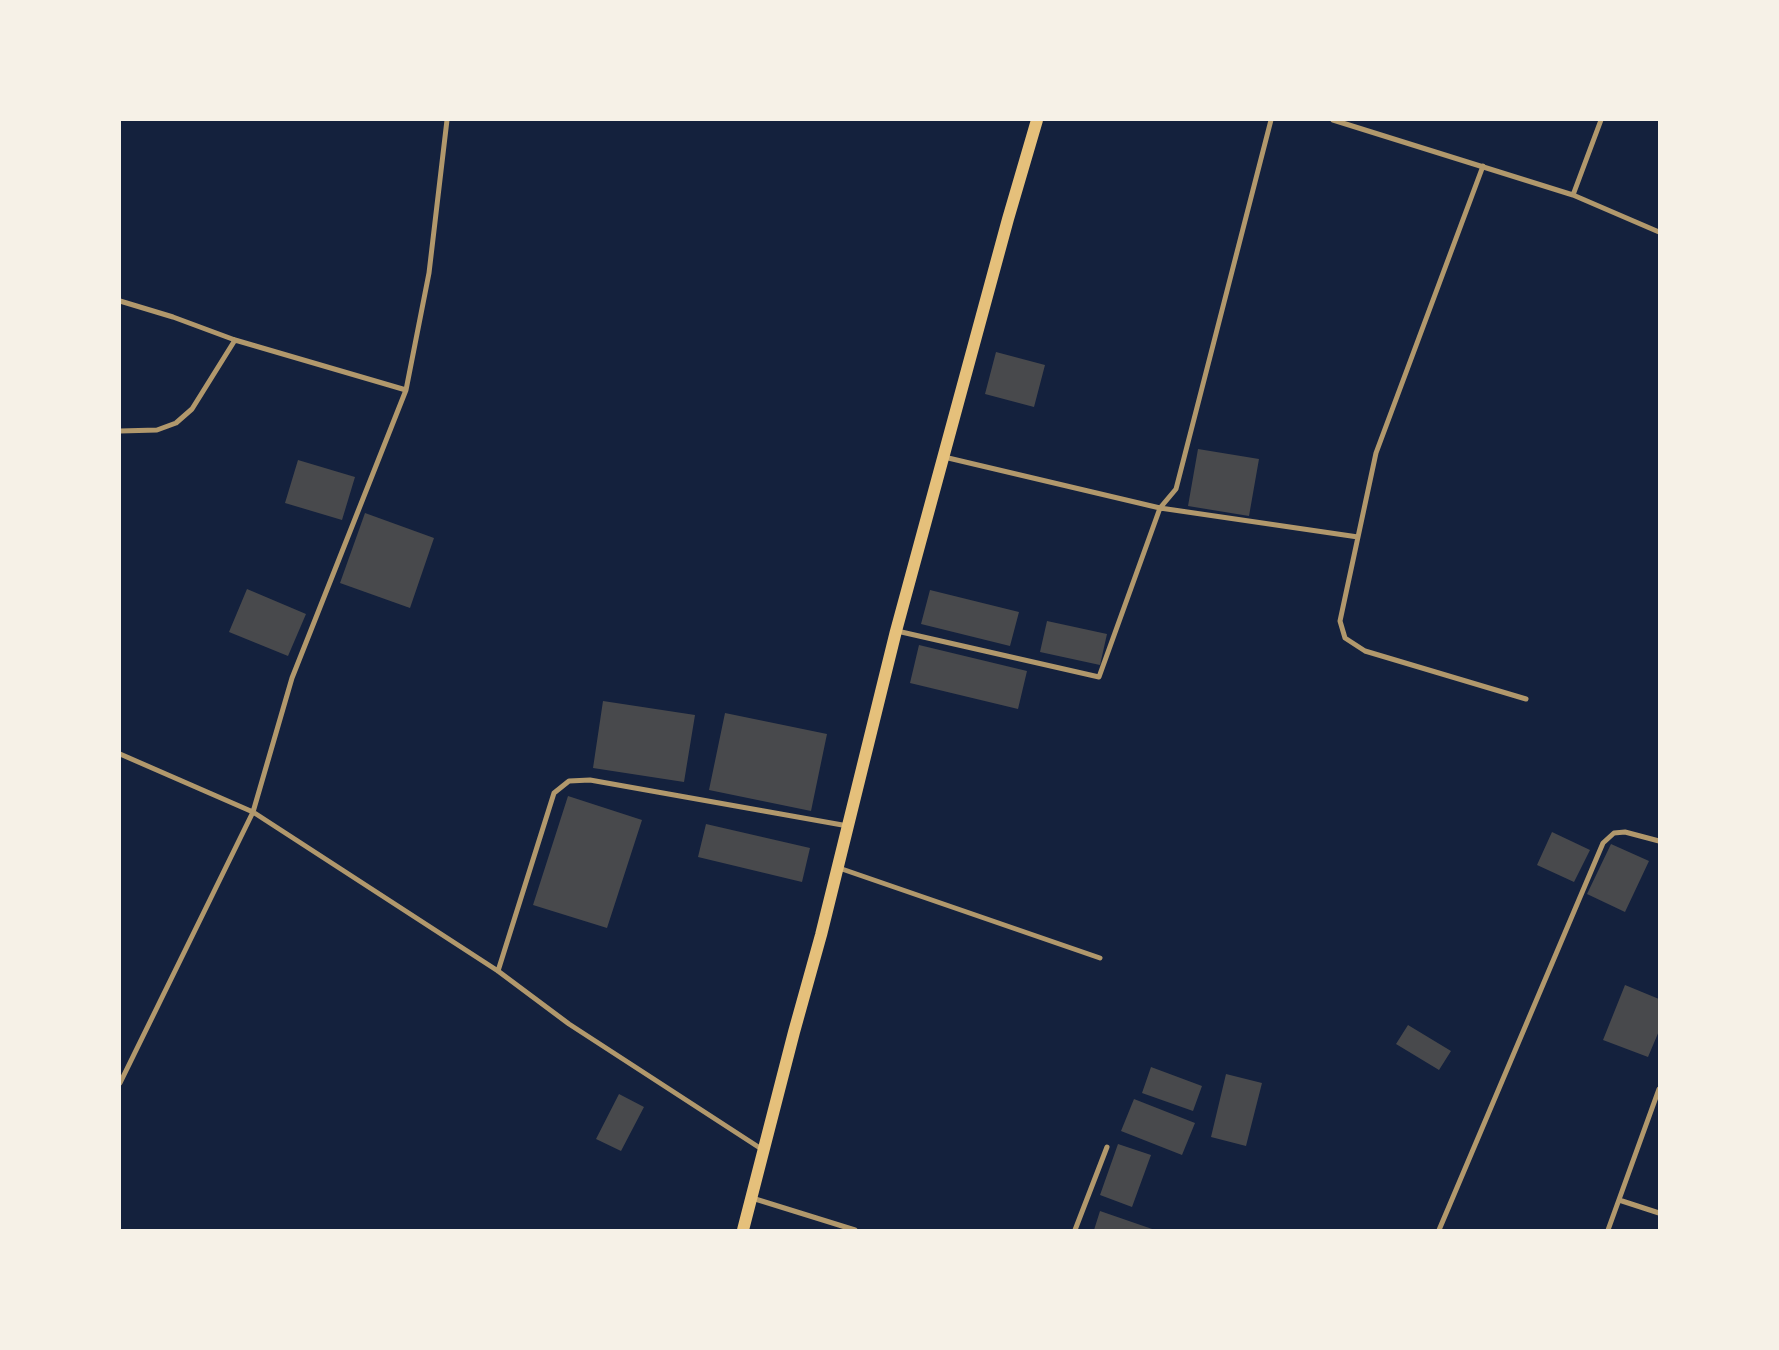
<!DOCTYPE html>
<style>
body{margin:0}
#map{position:relative;width:1779px;height:1350px;overflow:hidden;background:#14213d;font-family:"Sofia Sans Condensed",sans-serif}
canvas{display:block}
.frame{position:absolute;inset:0;border:121px solid #f6f1e7;pointer-events:none}
</style>
<div id="map">
<canvas width="1779" height="1350"></canvas>
<div class="frame"></div>
</div>
<script>
const context = document.querySelector('canvas').getContext('2d');
context.lineJoin = 'round';
function fillPath(path, color) {
  context.fillStyle = color;
  context.fill(path, 'evenodd');
}
function shape(rows) {
  const path = new Path2D();
  for (const r of rows) {
    path.moveTo(r[0], r[1]);
    for (let i = 2; i < r.length; i += 2) path.lineTo(r[i], r[i + 1]);
  }
  return path;
}
function stroke(path, color, width, dash) {
  context.strokeStyle = color;
  context.lineWidth = width;
  context.lineCap = dash ? 'butt' : 'round';
  context.setLineDash(dash || []);
  context.stroke(path);
}
fillPath(shape([
 [996,352,1045,365,1034,407,985,394],
 [1198,449,1259,459,1249,516,1188,506],
 [298,460,355,477,342,520,285,503],
 [365,513,434,538,410,608,340,583],
 [247,589,306,614,288,656,229,632],
 [930,590,1019,612,1010,646,921,624],
 [1047,621,1107,634,1100,665,1040,652],
 [919,645,1027,671,1018,709,910,683],
 [603,701,695,715,684,782,593,768],
 [725,713,827,734,811,811,709,790],
 [568,796,642,820,607,928,533,905],
 [706,824,810,848,802,882,698,857],
 [1552,832,1590,850,1574,882,1537,865],
 [1611,844,1649,861,1625,912,1587,894],
 [1625,985,1659,999,1659,1031,1648,1057,1603,1040],
 [1408,1025,1451,1051,1439,1070,1396,1044],
 [1151,1067,1202,1086,1193,1111,1142,1093],
 [1226,1074,1262,1083,1246,1146,1211,1137],
 [619,1094,644,1107,621,1151,596,1139],
 [1134,1099,1195,1123,1182,1155,1121,1131],
 [1118,1144,1151,1155,1132,1207,1100,1195],
 [1100,1211,1155,1230,1094,1230]
]), '#48494c');
stroke(shape([
 [1333,120,1573,195,1659,232],
 [1483,166,1376,453,1340,621,1345,638,1365,651,1526,699],
 [1573,195,1601,120],
 [120,301,173,317,235,340,406,390],
 [120,431,157,430,176,423,192,409,235,340],
 [944,457,1160,508,1358,537],
 [897,631,1099,677,1160,508,1176,489,1271,120],
 [120,754,253,812,498,971,569,1024,763,1150],
 [839,868,1100,958],
 [498,971,554,793,569,781,590,780,848,826],
 [120,1083,253,812,292,678,406,390,429,273,447,120],
 [752,1198,855,1230],
 [1619,1200,1659,1213],
 [1075,1230,1107,1147],
 [1439,1230,1603,843,1614,833,1625,832,1659,841],
 [1608,1230,1659,1089]
]), '#b1986c', 5);
stroke(shape([
 [743,1230,794,1032,821,935,896,631,1008,219,1037,120]
]), '#e5c07b', 12);
</script>
